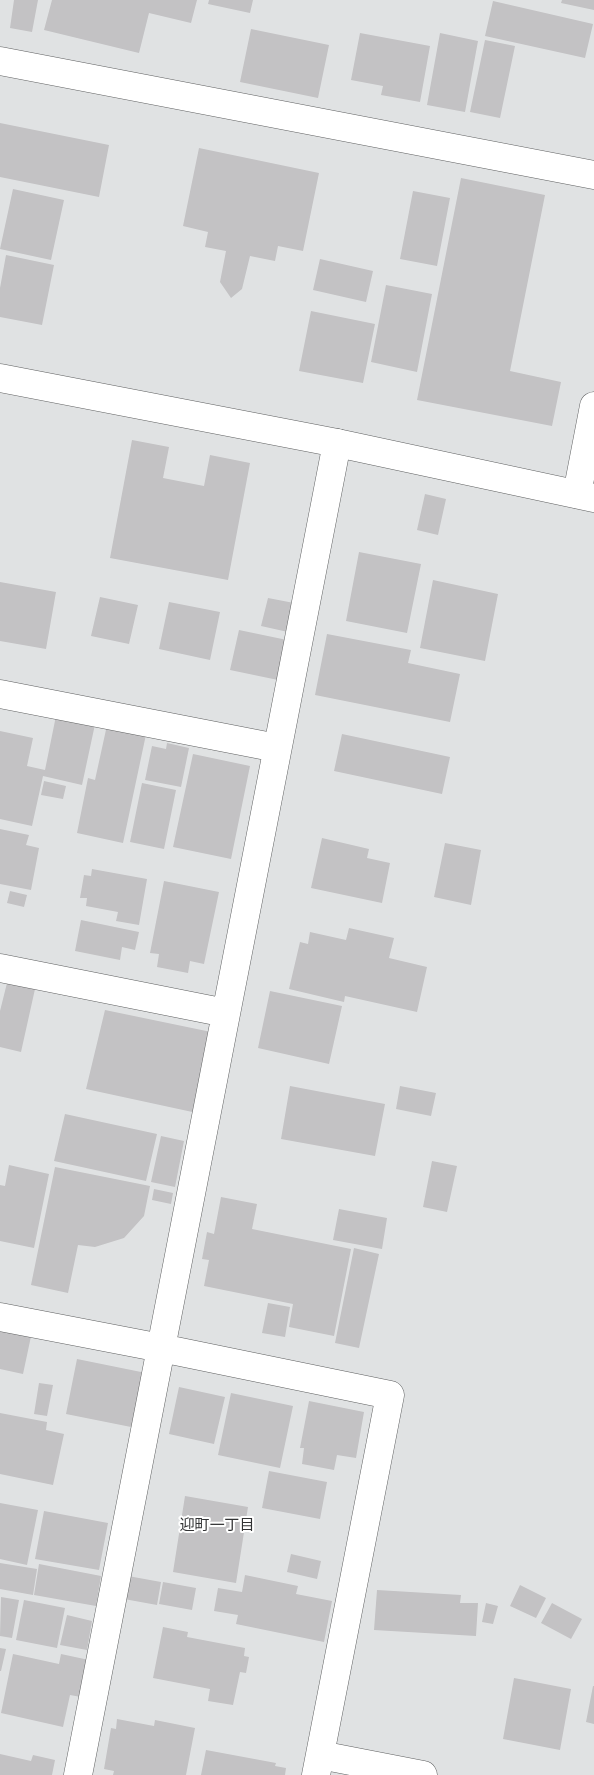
<!DOCTYPE html>
<meta charset="utf-8">
<style>
body{margin:0}
canvas{display:block;background:#e0e2e3}
</style>
<canvas width="594" height="1775"></canvas>
<script>
const context = document.querySelector('canvas').getContext('2d');
context.lineJoin = 'round';
function fillPath(path, color) {
  context.fillStyle = color;
  context.fill(path, 'evenodd');
}
function shape(rows) {
  const path = new Path2D();
  for (const r of rows) {
    path.moveTo(r[0], r[1]);
    for (let i = 2; i < r.length; i += 2) path.lineTo(r[i], r[i + 1]);
  }
  return path;
}
function stroke(path, color, width, dash) {
  context.strokeStyle = color;
  context.lineWidth = width;
  context.lineCap = dash ? 'butt' : 'round';
  context.setLineDash(dash || []);
  context.stroke(path);
}
function label(font, color, halo, rows, align = 'center') {
  context.font = font + ' "Roboto Serif","Noto Sans JP",serif';
  context.lineWidth = 4;
  context.setLineDash([]);
  context.textBaseline = 'middle';
  context.strokeStyle = halo;
  context.fillStyle = color;
  for (const [text, x, y, turn = 0] of rows) {
    context.save();
    context.translate(x, y);
    context.rotate((+turn || 0) * Math.PI / 180);
    context.textAlign = isNaN(turn) ? turn : align;
    if (halo) context.strokeText(text, 0, 0);
    context.fillText(text, 0, 0);
    context.restore();
  }
}
fillPath(shape([
 [14,0,38,0,32,32,10,28],
 [52,0,197,0,191,23,149,13,139,53,44,30],
 [209,0,253,0,250,13,208,4],
 [562,0,594,0,594,10,561,3],
 [493,1,593,24,585,58,485,36],
 [251,29,329,45,318,98,240,82],
 [360,33,430,46,420,102,381,95,383,86,351,80],
 [440,33,478,41,465,112,427,105],
 [485,40,515,46,500,118,470,112],
 [0,123,109,145,99,197,0,177],
 [199,148,319,173,303,251,278,246,275,261,250,256,242,289,231,298,220,282,226,251,205,247,208,232,183,226],
 [461,178,545,195,510,371,561,382,552,426,417,400],
 [13,189,64,200,51,260,0,249],
 [413,191,450,198,437,266,400,259],
 [6,255,54,265,42,325,0,317,0,288],
 [320,259,373,271,366,302,313,290],
 [386,285,432,294,417,372,371,362],
 [311,311,375,324,363,383,299,371],
 [132,440,169,447,163,478,204,486,210,455,250,463,228,580,110,558],
 [425,494,446,499,438,535,417,530],
 [359,552,421,564,407,633,346,621],
 [433,580,498,594,485,661,420,648],
 [0,582,56,592,46,649,0,641],
 [100,597,138,605,129,644,91,636],
 [268,598,294,603,288,632,261,626],
 [169,602,220,612,210,660,159,649],
 [239,630,287,640,278,680,230,670],
 [327,634,411,650,408,663,460,674,450,722,315,695],
 [58,706,97,715,82,785,43,776,32,826,0,819,0,731,33,738,27,766,45,770],
 [109,716,148,725,123,843,77,833,88,778,95,780],
 [342,734,450,757,442,794,334,771],
 [167,743,189,748,181,787,145,780,152,746,166,749],
 [193,754,250,766,231,859,173,847],
 [44,781,66,786,63,799,41,795],
 [142,783,176,790,164,849,130,842],
 [0,829,29,835,26,845,39,848,31,890,0,884],
 [322,838,369,849,367,858,390,863,382,903,311,888],
 [445,843,481,850,471,905,434,897],
 [92,869,147,879,139,925,116,921,118,912,86,906,87,898,80,898,84,875,91,876],
 [164,881,219,892,204,964,190,961,188,973,157,967,159,954,150,953],
 [10,891,27,895,24,907,7,903],
 [81,920,139,932,135,950,122,947,120,960,75,951],
 [349,928,394,938,389,958,427,967,417,1012,345,996,344,1002,289,989,300,942,308,944,310,932,346,940],
 [7,983,35,989,21,1052,0,1047,0,1011],
 [270,991,342,1006,329,1064,258,1048],
 [105,1010,216,1033,197,1113,86,1089],
 [290,1086,385,1104,375,1156,281,1139],
 [400,1086,436,1093,431,1116,396,1109],
 [65,1114,157,1134,146,1181,54,1161],
 [161,1136,184,1141,175,1187,151,1182],
 [432,1161,457,1166,447,1212,423,1207],
 [9,1165,49,1174,34,1248,0,1241,0,1185,5,1186],
 [55,1167,150,1186,144,1216,124,1238,95,1247,78,1245,68,1293,31,1285],
 [154,1189,173,1193,171,1204,152,1200],
 [221,1197,257,1204,252,1229,351,1249,334,1336,289,1327,293,1304,204,1286,209,1260,202,1259,207,1232,214,1234],
 [339,1209,387,1218,382,1249,333,1240],
 [354,1248,379,1254,359,1348,335,1343],
 [268,1303,290,1307,285,1337,262,1333],
 [0,1320,33,1327,23,1374,0,1369],
 [77,1359,146,1373,136,1428,66,1414],
 [39,1383,53,1385,47,1416,34,1414],
 [179,1387,225,1397,214,1444,169,1434],
 [231,1393,293,1406,280,1468,218,1455],
 [309,1401,364,1412,356,1458,337,1455,334,1470,302,1464,304,1448,300,1448],
 [0,1413,47,1422,46,1430,64,1434,53,1485,0,1474],
 [269,1471,327,1482,320,1519,262,1508],
 [185,1496,248,1507,236,1583,173,1572],
 [0,1503,38,1510,27,1565,0,1559],
 [44,1511,108,1523,99,1570,35,1559],
 [291,1554,321,1561,317,1579,287,1572],
 [0,1563,37,1569,33,1595,0,1589],
 [39,1564,101,1576,96,1606,34,1595],
 [245,1575,298,1586,296,1594,332,1601,324,1642,236,1624,238,1615,214,1611,218,1588,242,1592],
 [128,1576,161,1582,157,1605,124,1599],
 [163,1582,196,1588,192,1610,159,1604],
 [520,1585,546,1598,536,1618,510,1606],
 [377,1590,461,1595,460,1603,478,1603,476,1636,374,1630],
 [1,1597,19,1600,12,1638,0,1636],
 [24,1600,65,1608,57,1648,16,1640],
 [486,1603,498,1606,493,1624,482,1622],
 [552,1603,582,1619,571,1639,541,1623],
 [67,1615,92,1621,87,1650,60,1645],
 [163,1627,188,1632,187,1637,245,1648,244,1656,249,1657,246,1673,240,1672,233,1705,208,1701,210,1689,153,1678],
 [0,1648,6,1649,1,1671,0,1671],
 [13,1654,59,1664,61,1654,89,1660,81,1697,70,1695,63,1727,1,1713],
 [514,1678,571,1689,560,1750,503,1739],
 [593,1686,594,1686,594,1724,586,1722],
 [117,1719,154,1726,155,1720,195,1728,186,1775,113,1775,114,1771,104,1769,111,1728,116,1729],
 [206,1750,276,1763,275,1766,286,1768,285,1775,201,1775],
 [0,1754,31,1761,33,1755,55,1760,52,1775,0,1775]
]), '#c3c2c4');
const street = shape([
 [0,61,594,175],
 [577,494,594,406],
 [0,694,277,748],
 [0,968,226,1013],
 [0,1317,161,1348,390,1395,316,1775],
 [320,1755,423,1775],
 [78,1775,337,443]
]);
const secondary = shape([
 [0,378,337,443,594,498]
]);
stroke(street, '#5f6061', 29);
stroke(secondary, '#5f6061', 29);
stroke(street, '#fff', 28);
stroke(secondary, '#fff', 28);
label('15px', '#313233', '#fff', [
 ["迎町一丁目",217,1526]
]);
</script>
